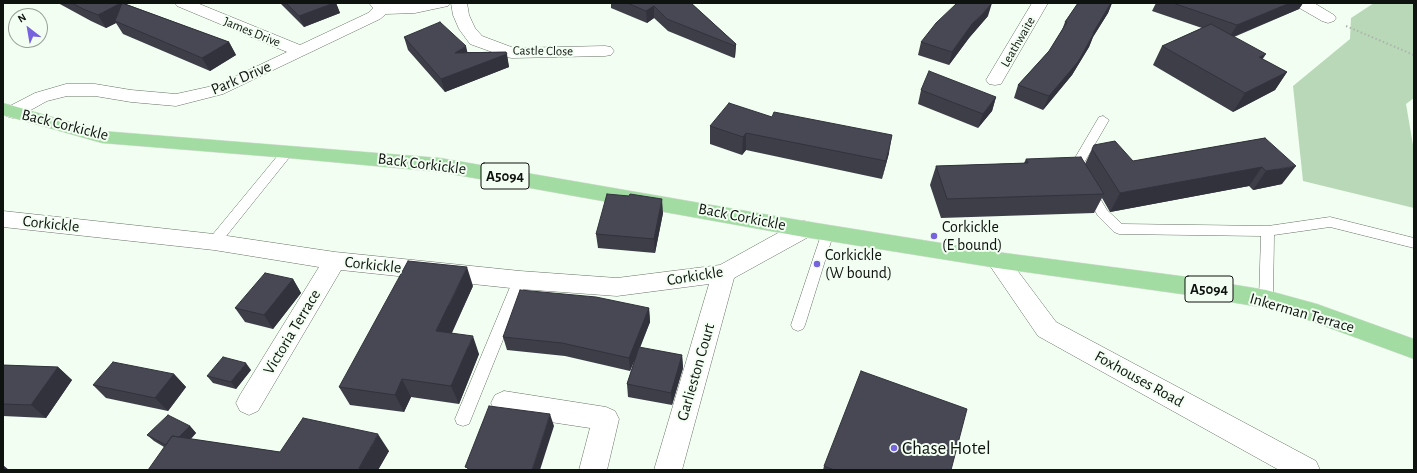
<!DOCTYPE html>
<style>
body{margin:0}
#map{position:relative;width:1417px;height:473px;overflow:hidden;background:#f2fef1;font-family:"Alegreya Sans",sans-serif}
canvas{display:block}
.frame{position:absolute;inset:0;border:4px solid #0f130f;pointer-events:none}
.north{position:absolute;left:8px;top:8px;width:40px;height:40px;box-sizing:border-box;background:#f2fef1;border:1px solid #97a097;border-radius:50%;rotate:329deg;font-size:11px;font-weight:700;line-height:16px;text-align:center;color:#0f130f}
.north::after{content:'';display:block;margin:auto;width:14px;height:18px;background:#7663dd;clip-path:polygon(50% 0,100% 100%,50% 72%,0 100%)}
</style>
<div id="map">
<canvas width="1417" height="473"></canvas>
<div class="frame"></div>
<div class="north">N</div>
</div>
<script>
const context = document.querySelector('canvas').getContext('2d');
context.lineJoin = 'round';
function fillPath(path, color) {
  context.fillStyle = color;
  context.fill(path, 'evenodd');
}
function shape(rows) {
  const path = new Path2D();
  for (const r of rows) {
    path.moveTo(r[0], r[1]);
    for (let i = 2; i < r.length; i += 2) path.lineTo(r[i], r[i + 1]);
  }
  return path;
}
function stroke(path, color, width, dash) {
  context.strokeStyle = color;
  context.lineWidth = width;
  context.lineCap = dash ? 'butt' : 'round';
  context.setLineDash(dash || []);
  context.stroke(path);
}
function label(font, color, halo, rows, align = 'center') {
  context.font = font + ' "Alegreya Sans",sans-serif';
  context.lineWidth = 4;
  context.setLineDash([]);
  context.textBaseline = 'middle';
  context.strokeStyle = halo;
  context.fillStyle = color;
  for (const [text, x, y, turn = 0] of rows) {
    context.save();
    context.translate(x, y);
    context.rotate((+turn || 0) * Math.PI / 180);
    context.textAlign = isNaN(turn) ? turn : align;
    if (halo) context.strokeText(text, 0, 0);
    context.fillText(text, 0, 0);
    context.restore();
  }
}
fillPath(shape([
 [1374,3,1414,3,1414,98,1406,104,1414,151,1414,208,1303,181,1293,86,1350,39,1351,18]
]), '#b9d8b8');
const service = shape([
 [1103,116,1109,120,1081,168,1085,174,1079,178,1075,177,1069,168,1099,117,1103,116],
 [288,147,292,148,294,151,292,154,219,245,214,247,209,245,207,242,209,239,284,148,288,147],
 [1089,186,1093,187,1107,210,1122,224,1268,226,1330,217,1414,238,1414,248,1330,227,1274,235,1273,299,1271,303,1266,304,1261,303,1259,299,1261,236,1119,234,1114,232,1098,216,1083,190,1085,187,1089,186],
 [828,227,833,229,834,232,805,325,803,329,798,331,793,329,791,325,823,229,828,227],
 [520,275,525,276,527,280,471,419,469,424,463,426,457,424,455,419,513,280,515,276,520,275]
]);
const minor = shape([
 [175,3,197,3,300,45,368,13,373,8,369,3,450,3,448,6,415,13,386,14,380,19,223,94,176,106,131,102,95,96,67,96,47,101,20,116,13,118,6,116,4,112,6,108,35,93,66,84,95,84,131,90,176,94,217,85,287,52,177,6,175,3],
 [451,3,467,3,469,15,475,28,482,36,514,48,605,46,611,47,614,51,611,55,605,56,512,58,506,57,470,44,459,29,453,15,451,3],
 [1032,3,1048,3,1001,84,995,85,989,84,986,80,1032,3],
 [1294,3,1314,3,1334,15,1336,18,1334,21,1328,23,1322,21,1296,6,1294,3],
 [3,211,214,234,335,252,520,271,617,278,720,265,796,223,804,221,812,223,815,229,812,235,734,278,682,470,654,470,709,284,617,296,520,289,341,270,258,411,249,415,240,411,236,403,240,395,319,267,214,250,3,227,3,211],
 [997,252,1005,254,1056,322,1316,461,1320,470,1279,470,1038,336,986,260,989,254,997,252],
 [504,391,606,407,615,411,619,419,607,470,579,470,590,428,504,415,495,411,491,403,495,395,504,391]
]);
const primary = shape([
 [3,103,102,131,440,158,804,221,997,252,1188,277,1266,290,1317,304,1414,339,1414,359,1305,319,1266,308,1188,295,997,268,804,237,440,172,288,158,102,143,3,115,3,103]
]);
stroke(service, '#687267', 1);
stroke(minor, '#687267', 1);
stroke(primary, '#dddedd', 1);
stroke(shape([
 [1346,26,1414,55]
]), '#acb5ab', 2, [1.5, 2.5]);
fillPath(service, '#fff');
fillPath(minor, '#fff');
fillPath(primary, '#a3dca3');
fillPath(shape([
 [58,3,125,3,126,4,229,42,236,55,210,71,123,34,116,23,106,28,91,21],
 [280,3,336,3,340,13,304,27],
 [611,3,691,3,736,44,735,57,734,58,668,31,654,18,647,23,611,8],
 [1078,3,1112,3,1108,13,1093,37,1089,47,1072,75,1043,110,1014,98,1018,85,1049,51,1062,30,1065,22],
 [1156,3,1303,3,1299,9,1234,37,1262,59,1287,72,1275,90,1233,112,1153,65,1162,46,1202,28,1152,11],
 [988,16,969,38,949,65,918,55,921,42],
 [404,37,467,52,506,52,509,67,445,92,408,50],
 [921,90,996,97,992,111,978,128,918,104],
 [710,126,889,153,882,179,746,150,742,155,710,144],
 [1265,138,1282,184,1253,190,1249,186,1110,212,1102,198,1094,213,941,218,930,185,936,166,1024,163,1026,159,1085,164,1092,149,1133,161],
 [629,196,663,213,655,253,598,248,596,234],
 [293,279,301,293,273,329,245,322,235,308],
 [473,286,452,333,479,354,459,404,411,397,404,412,350,405,339,387],
 [649,308,650,322,640,348,682,355,683,368,672,405,628,397,627,384,635,359,630,371,565,356,507,350,503,337],
 [3,365,58,367,72,380,46,418,3,416],
 [251,370,236,389,213,383,207,376],
 [174,374,186,387,168,411,106,398,93,385],
 [190,426,196,433,191,439,280,452,389,451,378,470,164,447,154,441,147,435],
 [824,466,951,470,823,470]
]), '#3e3e49');
fillPath(shape([
 [121,3,125,3,131,14,115,21,116,23,106,28,98,15],
 [334,3,336,3,340,13,304,27,299,16],
 [992,3,988,16,969,38,949,65,952,52,972,24],
 [1111,3,1112,3,1108,13,1093,37,1089,47,1072,75,1043,110,1049,96,1093,33],
 [1290,3,1303,3,1299,9,1229,38,1237,25],
 [654,6,654,18,647,23,646,11],
 [229,42,236,55,210,71,202,58],
 [736,44,735,57,734,58,735,46],
 [466,46,469,59,455,53],
 [507,54,509,67,445,92,441,79],
 [1266,54,1254,72,1259,57],
 [1287,72,1275,90,1233,112,1245,93],
 [996,97,992,111,978,128,983,114],
 [746,133,746,150,742,155,743,137],
 [892,135,889,153,882,179,886,161],
 [1296,166,1282,184,1253,190,1266,171],
 [1262,167,1249,186,1110,212,1120,193],
 [662,199,663,213,655,253,654,239],
 [467,267,473,286,444,349,436,331],
 [293,279,301,293,273,329,264,315],
 [649,308,650,322,630,371,629,358],
 [473,336,479,354,459,404,451,386],
 [682,355,683,368,672,405,671,393],
 [246,363,251,370,236,389,231,382],
 [58,367,72,380,46,418,31,405],
 [174,374,186,387,168,411,155,398],
 [402,379,411,397,404,412,395,395],
 [550,414,554,426,540,470,532,470],
 [190,426,196,433,176,453,169,447],
 [378,434,389,451,378,470,358,470],
 [3,465,9,470,3,470]
]), '#32323c');
const building = shape([
 [72,3,121,3,98,15,83,9,72,3],
 [122,3,229,42,202,58,115,21,122,3],
 [286,3,334,3,299,16,286,3],
 [627,3,691,3,736,44,735,46,667,19,654,6,646,11,627,3],
 [957,3,992,3,972,24,952,52,921,42,936,23,957,3],
 [1078,3,1111,3,1093,33,1094,33,1078,62,1049,96,1018,85,1049,51,1067,22,1065,22,1078,3],
 [1173,3,1290,3,1237,25,1173,3],
 [440,22,466,46,455,53,506,52,507,54,441,79,404,37,440,22],
 [1211,24,1266,54,1259,57,1287,72,1245,93,1162,46,1211,24],
 [929,71,996,97,983,114,921,90,929,71],
 [729,103,772,117,774,112,892,135,886,161,746,133,743,137,710,126,729,103],
 [1265,138,1296,166,1266,171,1262,167,1120,193,1092,149,1094,145,1115,141,1133,161,1265,138],
 [1081,157,1104,194,947,199,936,166,1028,163,1026,159,1081,157],
 [607,194,629,196,630,194,662,199,654,239,596,234,607,194],
 [408,261,467,267,436,331,473,336,451,386,402,379,395,395,339,387,408,261],
 [265,273,293,279,264,315,235,308,265,273],
 [520,290,596,297,649,308,629,358,562,343,503,337,520,290],
 [639,347,682,355,671,393,627,384,639,347],
 [223,357,246,363,231,382,207,376,223,357],
 [113,362,174,374,155,398,93,385,113,362],
 [3,365,58,367,31,405,3,404,3,365],
 [861,371,967,409,951,470,834,470,824,466,861,371],
 [489,406,550,414,532,470,467,470,468,468,465,467,489,406],
 [168,415,190,426,179,437,172,436,166,445,147,435,168,415],
 [303,418,378,434,358,470,148,470,172,436,280,452,303,418]
]);
fillPath(building, '#484855');
stroke(building, '#32323c', 1);
for (const [x, y, r, color] of [
 [934,236,4,"#7663dd"],
 [817,264,4,"#7663dd"],
 [894,448,4,"#7663dd"]
]) {
  const dot = new Path2D();
  dot.arc(x, y, r, 0, 2 * Math.PI);
  context.fillStyle = color;
  context.fill(dot);
  stroke(dot, '#f2fef1', 1.5);
}
label('13px', '#0f130f', '#f2fef1', [
 ["James Drive",252,32,22],
 ["Leathwaite",1018,42,-60],
 ["Castle Close",543,51,1]
]);
for (const [x, y, w] of [
 [505,176,48],
 [1209,289,48]
]) {
  const box = new Path2D();
  box.roundRect(x - w / 2, y - 13, w, 26, 3);
  context.fillStyle = '#f2fef1';
  context.fill(box);
  stroke(box, '#0f130f', 1);
}
label('bold 15px', '#0f130f', null, [
 ["A5094",505,176],
 ["A5094",1209,289]
]);
label('16px', '#0f130f', '#f2fef1', [
 ["Park Drive",241,78,-23],
 ["Back Corkickle",65,125,14],
 ["Back Corkickle",422,164,7],
 ["Back Corkickle",742,217,11],
 ["Corkickle",51,224,6],
 ["Corkickle",373,265,6],
 ["Corkickle",695,276,-9],
 ["Inkerman Terrace",1302,313,16],
 ["Victoria Terrace",292,332,-59],
 ["Garlieston Court",696,372,-74],
 ["Foxhouses Road",1139,379,29]
]);
label('16px', '#0f130f', '#f2fef1', [
 ["Corkickle",942,227],
 ["(E bound)",942,245],
 ["Corkickle",825,255],
 ["(W bound)",825,273]
], 'left');
label('19px', '#0f130f', '#f2fef1', [
 ["Chase Hotel",902,448]
], 'left');
</script>
